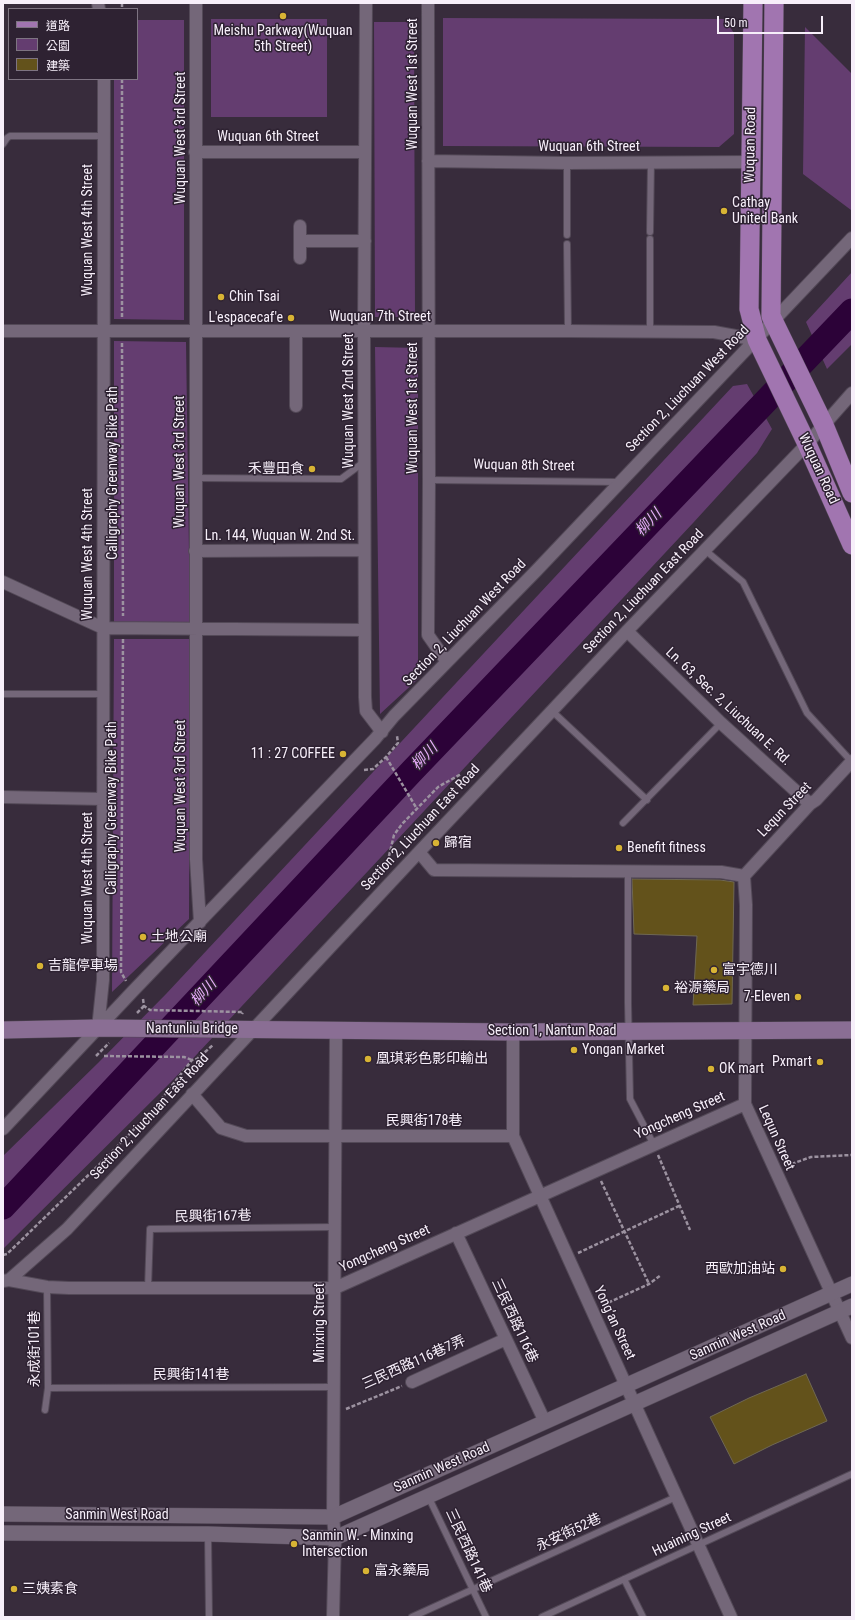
<!DOCTYPE html>
<meta charset="utf-8">
<style>
body{margin:0}
#map{position:relative;width:855px;height:1620px;overflow:hidden;background:#382c3c;font-family:"Roboto Condensed","Noto Sans TC",sans-serif}
canvas{display:block}
.frame{position:absolute;inset:0;border:4px solid #f7effa;pointer-events:none}
.legend{position:absolute;left:8px;top:8px;width:130px;height:72px;box-sizing:border-box;background:#2e2232;border:1px solid #7e7482;margin:0;padding:5px 7px;list-style:none;font-size:12px;color:#f7effa}
.legend li{display:flex;align-items:center;gap:8px;height:20px}
.legend b{width:20px;border:1px solid #7e7482}
.scale{position:absolute;left:717px;top:16px;width:106px;height:18px;box-sizing:border-box;border:2px solid #f7effa;border-top:0;padding-left:5px;font-size:12px;line-height:14px;white-space:nowrap;color:#f7effa;-webkit-text-stroke:3px #2e2232;paint-order:stroke}
</style>
<div id="map">
<canvas width="855" height="1620"></canvas>
<div class="frame"></div>
<ul class="legend">
<li><b style="height:5px;background:#a175b0"></b>道路</li>
<li><b style="height:11px;background:#643d70"></b>公園</li>
<li><b style="height:11px;background:#63521b"></b>建築</li>
</ul>
<div class="scale">50 m</div>
</div>
<script>
const context = document.querySelector('canvas').getContext('2d');
context.lineJoin = 'round';
function fillPath(path, color) {
  context.fillStyle = color;
  context.fill(path, 'evenodd');
}
function shape(rows) {
  const path = new Path2D();
  for (const r of rows) {
    path.moveTo(r[0], r[1]);
    for (let i = 2; i < r.length; i += 2) path.lineTo(r[i], r[i + 1]);
  }
  return path;
}
function stroke(path, color, width, dash) {
  context.strokeStyle = color;
  context.lineWidth = width;
  context.lineCap = dash ? 'butt' : 'round';
  context.setLineDash(dash || []);
  context.stroke(path);
}
function label(font, color, halo, rows, align = 'center') {
  context.font = font + ' "Roboto Condensed","Noto Sans TC",sans-serif';
  context.lineWidth = 3;
  context.setLineDash([]);
  context.textBaseline = 'middle';
  context.strokeStyle = halo;
  context.fillStyle = color;
  for (const [text, x, y, turn = 0] of rows) {
    context.save();
    context.translate(x, y);
    context.rotate((+turn || 0) * Math.PI / 180);
    context.textAlign = isNaN(turn) ? turn : align;
    if (halo) context.strokeText(text, 0, 0);
    context.fillText(text, 0, 0);
    context.restore();
  }
}
fillPath(shape([
 [443,18,724,19,734,33,734,134,719,147,443,146],
 [211,19,327,19,327,117,211,117],
 [137,20,184,20,184,320,114,319,114,79,137,79],
 [374,22,414,22,415,317,375,317],
 [805,27,852,74,851,210,803,174],
 [852,272,852,344,827,369,806,322],
 [114,341,186,342,190,623,114,623],
 [375,347,418,348,418,679,380,714],
 [747,384,772,429,757,453,693,523,171,1082,3,1249,3,1156,98,1063,166,994,733,386],
 [114,639,190,639,189,919,112,992]
]), '#643d70');
stroke(shape([
 [3,1207,412,771,852,311]
]), '#2c0238', 25);
const building = shape([
 [632,879,720,880,734,882,732,1004,693,1005,697,936,634,934,632,879],
 [806,1374,827,1421,772,1445,734,1464,710,1417,749,1398,806,1374]
]);
fillPath(building, '#63521b');
stroke(building, '#6f6853', 1);
const service = shape([
 [3,144,7,138,10,136,103,136],
 [567,163,567,235],
 [650,232,651,161],
 [567,244,568,331],
 [650,332,650,239],
 [195,478,341,479,364,462],
 [429,480,619,482],
 [705,550,743,582,807,713,852,762],
 [3,694,103,694],
 [552,711,647,800],
 [623,823,721,723],
 [628,871,628,1003,630,1099,654,1145],
 [148,1288,150,1229,335,1227],
 [48,1388,334,1387],
 [45,1410,48,1388,47,1287],
 [428,1496,486,1617],
 [208,1534,209,1617],
 [624,1579,643,1617],
 [412,1617,676,1497],
 [542,1617,852,1474]
]);
const minor = shape([
 [98,3,99,9],
 [196,3,196,859,200,922],
 [366,3,364,332,365,697,366,711,382,732],
 [428,3,429,480,428,635,447,662],
 [195,152,365,152],
 [428,161,567,163,750,162],
 [300,226,300,258],
 [300,241,365,241],
 [3,331,568,331,714,332,757,340],
 [296,406,296,331],
 [195,551,364,550],
 [3,582,103,628,364,630],
 [627,631,721,723,810,804],
 [852,761,816,800,810,804,744,876,746,905,745,1104,852,1338],
 [3,797,103,799],
 [419,852,434,870,721,872,744,876],
 [98,1028,103,980,104,79],
 [513,1032,513,1136,731,1617],
 [192,1094,221,1128,246,1136,513,1136],
 [3,1129,133,991,375,739,394,716,536,571,852,238],
 [456,1233,545,1422],
 [9,1280,47,1287,69,1288,335,1288,745,1104],
 [3,1281,9,1280,67,1229,419,852,627,631,807,444,852,393],
 [412,1382,506,1339],
 [333,1617,335,1538,333,1517,336,1030]
]);
const tertiary = shape([
 [3,1514,333,1517,852,1284],
 [3,1533,208,1534,335,1538,852,1306]
]);
const secondary = shape([
 [3,1030,98,1028,513,1032,852,1030]
]);
const primary = shape([
 [753,3,749,309,757,340,807,444,852,545],
 [774,3,771,316,824,425,852,493]
]);
stroke(service, '#534957', 8);
stroke(minor, '#534957', 14);
stroke(tertiary, '#534957', 16);
stroke(secondary, '#534957', 18);
stroke(primary, '#534957', 20);
stroke(shape([
 [122,3,122,9],
 [122,79,122,318],
 [122,343,123,616],
 [123,639,121,972,126,981],
 [386,757,417,809],
 [364,770,373,769,386,757,398,743,397,736],
 [389,856,394,835,402,824,438,787,461,774],
 [143,999,144,1006,150,1010,243,1012,242,1014],
 [137,1013,144,1006],
 [96,1056,109,1043],
 [104,1056,184,1057,192,1060],
 [658,1155,690,1230],
 [786,1166,811,1157,852,1155],
 [601,1181,649,1284],
 [578,1253,679,1206],
 [3,1255,7,1254,105,1159,152,1111,192,1060,197,1059,213,1045],
 [603,1305,649,1284,661,1275],
 [346,1409,402,1386]
]), '#9c92a0', 2.5, [4, 2]);
stroke(service, '#746779', 6);
stroke(minor, '#746779', 12);
stroke(tertiary, '#746779', 15);
stroke(secondary, '#8a6e94', 17);
stroke(primary, '#a175b0', 19);
for (const [x, y, r, color] of [
 [283,16,4,"#d8b434"],
 [724,211,4,"#d8b434"],
 [221,297,4,"#d8b434"],
 [291,318,4,"#d8b434"],
 [312,469,4,"#d8b434"],
 [343,754,4,"#d8b434"],
 [436,843,4,"#d8b434"],
 [619,848,4,"#d8b434"],
 [143,937,4,"#d8b434"],
 [40,966,4,"#d8b434"],
 [714,970,4,"#d8b434"],
 [666,988,4,"#d8b434"],
 [798,997,4,"#d8b434"],
 [574,1050,4,"#d8b434"],
 [368,1059,4,"#d8b434"],
 [820,1062,4,"#d8b434"],
 [711,1069,4,"#d8b434"],
 [783,1269,4,"#d8b434"],
 [294,1544,4,"#d8b434"],
 [366,1571,4,"#d8b434"],
 [14,1589,4,"#d8b434"]
]) {
  const dot = new Path2D();
  dot.arc(x, y, r, 0, 2 * Math.PI);
  context.fillStyle = color;
  context.fill(dot);
  stroke(dot, '#2e2232', 1.5);
}
label('14px', '#f7effa', '#2e2232', [
 ["Meishu Parkway(Wuquan",283,31,"center"],
 ["5th Street)",283,47,"center"],
 ["Cathay",732,203],
 ["United Bank",732,219],
 ["Chin Tsai",229,297],
 ["L'espacecaf'e",283,318,"right"],
 ["禾豐田食",304,469,"right"],
 ["11 : 27 COFFEE",335,754,"right"],
 ["歸宿",444,843],
 ["Benefit fitness",627,848],
 ["土地公廟",151,937],
 ["吉龍停車場",48,966],
 ["富宇德川",722,970],
 ["裕源藥局",674,988],
 ["7-Eleven",790,997,"right"],
 ["Yongan Market",582,1050],
 ["凰琪彩色影印輸出",376,1059],
 ["Pxmart",812,1062,"right"],
 ["OK mart",719,1069],
 ["西歐加油站",775,1269,"right"],
 ["Sanmin W. - Minxing",302,1536],
 ["Intersection",302,1552],
 ["富永藥局",374,1571],
 ["三姨素食",22,1589]
], 'left');
label('14px', '#f7effa', '#2e2232', [
 ["Wuquan West 1st Street",413,84,-90],
 ["Wuquan 6th Street",268,137],
 ["Wuquan West 3rd Street",181,138,-90],
 ["Wuquan Road",751,145,-89],
 ["Wuquan 6th Street",589,147],
 ["Wuquan West 4th Street",88,230,-90],
 ["Wuquan 7th Street",380,317],
 ["Section 2, Liuchuan West Road",688,389,-46],
 ["Wuquan West 2nd Street",349,401,-90],
 ["Wuquan West 1st Street",413,408,-90],
 ["Wuquan West 3rd Street",180,462,-90],
 ["Wuquan 8th Street",524,466,1],
 ["Wuquan Road",818,469,65],
 ["Calligraphy Greenway Bike Path",113,473,-90],
 ["Ln. 144, Wuquan W. 2nd St.",280,536],
 ["Wuquan West 4th Street",88,554,-90],
 ["Section 2, Liuchuan East Road",644,592,-46],
 ["Section 2, Liuchuan West Road",465,623,-46],
 ["Ln. 63, Sec. 2, Liuchuan E. Rd.",728,707,43],
 ["Wuquan West 3rd Street",181,786,-90],
 ["Calligraphy Greenway Bike Path",112,808,-90],
 ["Lequn Street",785,810,-46],
 ["Section 2, Liuchuan East Road",421,828,-47],
 ["Wuquan West 4th Street",88,878,-90],
 ["Nantunliu Bridge",192,1029],
 ["Section 1, Nantun Road",552,1031],
 ["Yongcheng Street",680,1116,-24],
 ["Section 2, Liuchuan East Road",150,1117,-47],
 ["民興街178巷",424,1121],
 ["Lequn Street",776,1138,66],
 ["民興街167巷",213,1217,-1],
 ["Yongcheng Street",385,1249,-24],
 ["三民西路116巷",514,1321,65],
 ["Minxing Street",320,1323,-90],
 ["Yong’an Street",614,1323,65],
 ["Sanmin West Road",738,1336,-24],
 ["永成街101巷",35,1349,-90],
 ["三民西路116巷7弄",414,1363,-24],
 ["民興街141巷",191,1375],
 ["Sanmin West Road",442,1468,-24],
 ["Sanmin West Road",117,1515],
 ["永安街52巷",569,1533,-25],
 ["Huaining Street",692,1535,-25],
 ["三民西路141巷",468,1551,65]
]);
label('italic 15px', '#e9adfd', '#2e2232', [
 ["柳川",649,523,-46],
 ["柳川",425,757,-46],
 ["柳川",204,993,-47]
]);
</script>
